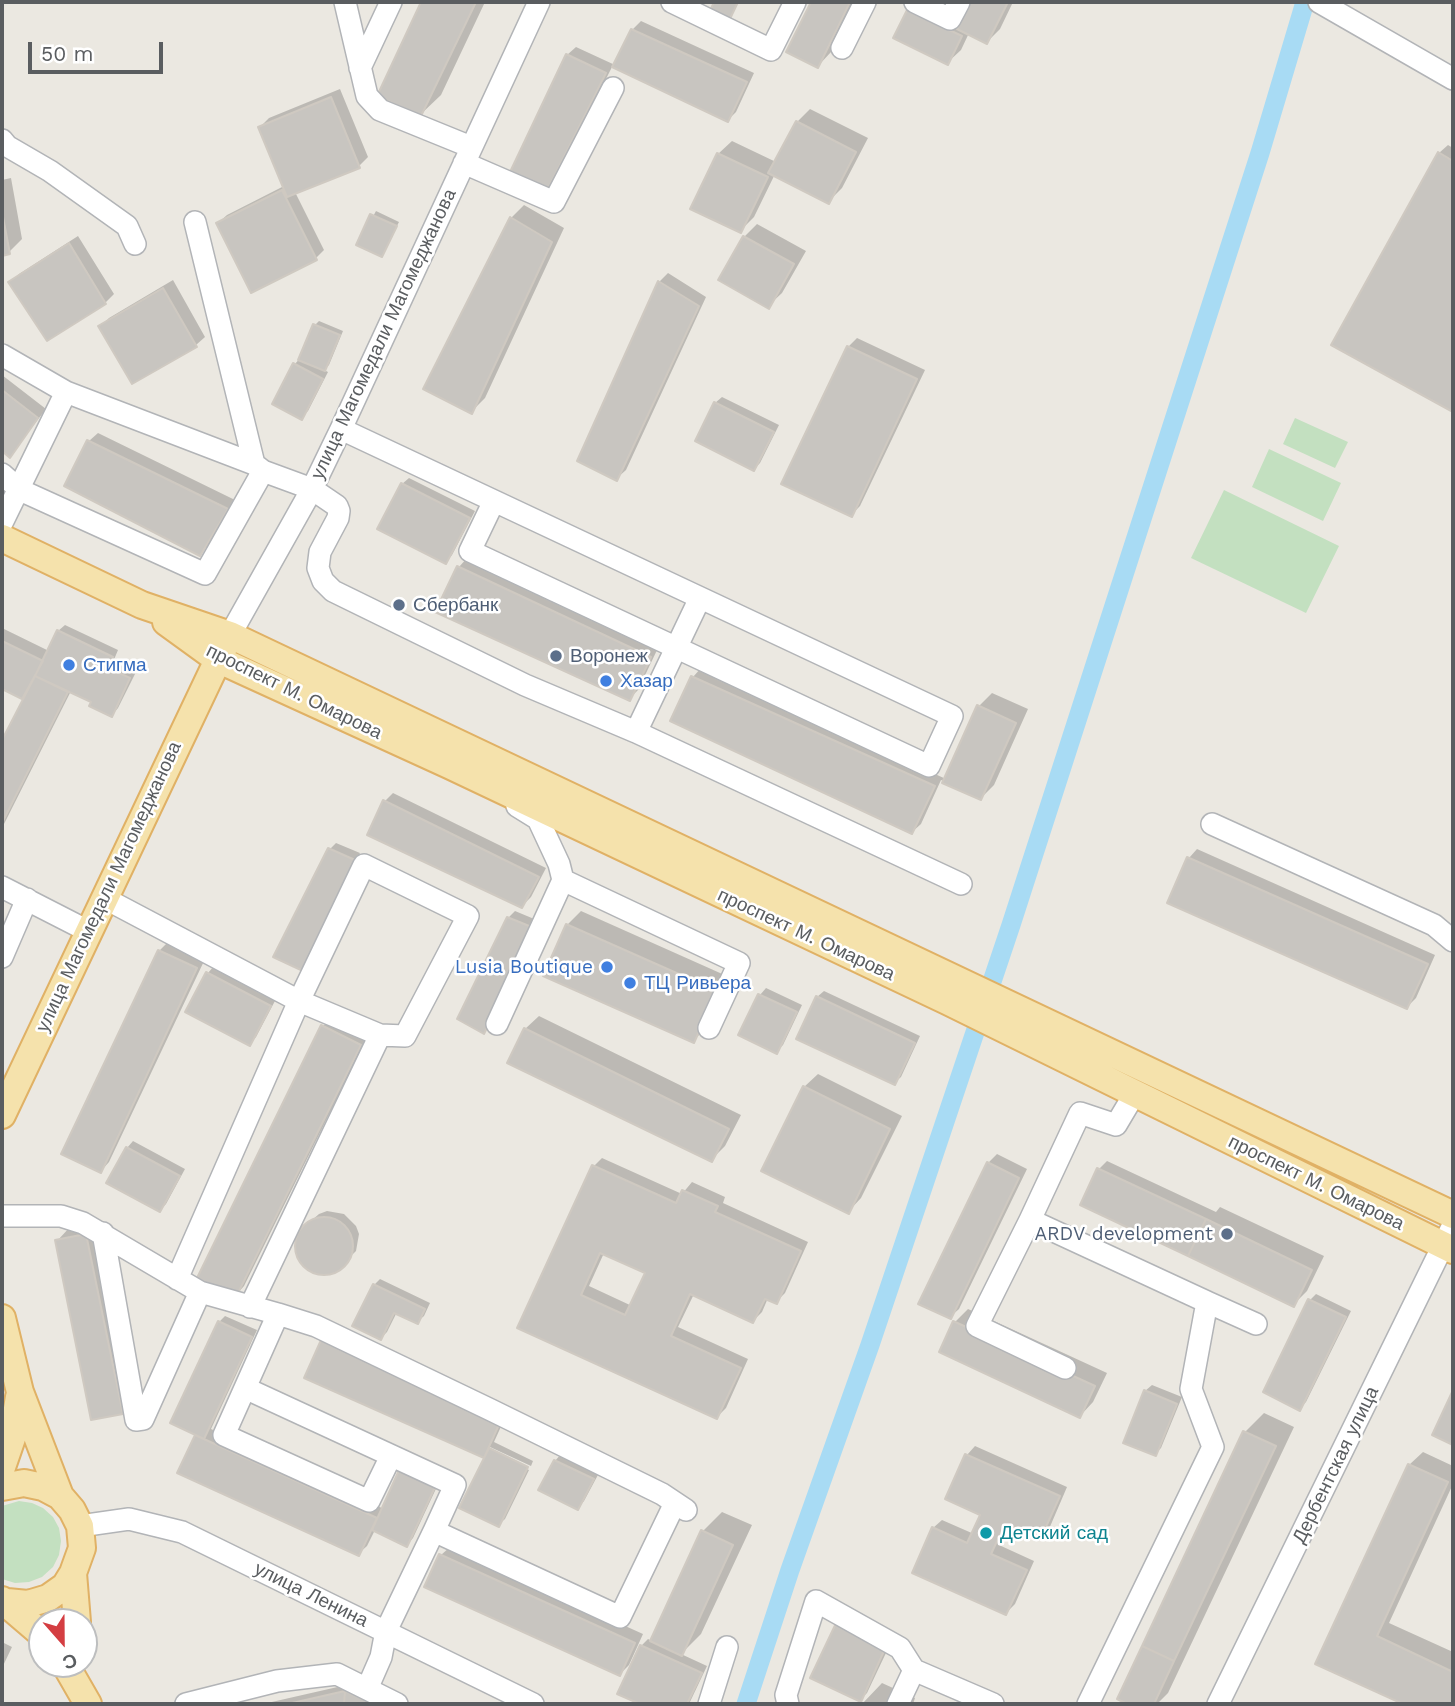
<!DOCTYPE html>
<meta charset="utf-8">
<style>
body{margin:0}
#map{position:relative;width:1455px;height:1706px;overflow:hidden;background:#ebe8e1;font-family:"Work Sans",sans-serif}
canvas{display:block}
.frame{position:absolute;inset:0;border:4px solid #5a5d60;pointer-events:none}
.north{position:absolute;left:28px;top:1608px;width:70px;height:70px;box-sizing:border-box;background:#fff;border:2px solid #bdbebf;border-radius:50%;rotate:159deg;font-size:19px;font-weight:700;line-height:28px;text-align:center;color:#5a5d60}
.north::after{content:'';display:block;margin:auto;width:24px;height:32px;background:#d43e42;clip-path:polygon(50% 0,100% 100%,50% 72%,0 100%)}
.scale{position:absolute;left:28px;top:42px;width:135px;height:32px;box-sizing:border-box;border:4px solid #5a5d60;border-top:0;padding-left:9px;font-size:21px;line-height:24px;white-space:nowrap;color:#5a5d60;-webkit-text-stroke:5px #fff;paint-order:stroke}
</style>
<div id="map">
<canvas width="1455" height="1706"></canvas>
<div class="frame"></div>
<div class="north">С</div>
<div class="scale">50 m</div>
</div>
<script>
const context = document.querySelector('canvas').getContext('2d');
context.lineJoin = 'round';
function fillPath(path, color) {
  context.fillStyle = color;
  context.fill(path, 'evenodd');
}
function shape(rows) {
  const path = new Path2D();
  for (const r of rows) {
    if (r.length === 3) {
      path.moveTo(r[0] + r[2], r[1]);
      path.arc(r[0], r[1], r[2], 0, 2 * Math.PI);
      continue;
    }
    path.moveTo(r[0], r[1]);
    for (let i = 2; i < r.length; i += 2) path.lineTo(r[i], r[i + 1]);
  }
  return path;
}
function stroke(path, color, width, dash) {
  context.strokeStyle = color;
  context.lineWidth = width;
  context.lineCap = dash ? 'butt' : 'round';
  context.setLineDash(dash || []);
  context.stroke(path);
}
function label(font, color, halo, rows, align = 'center') {
  context.font = font + ' "Work Sans",sans-serif';
  context.lineWidth = 5;
  context.setLineDash([]);
  context.textBaseline = 'middle';
  context.strokeStyle = halo;
  context.fillStyle = color;
  for (const [text, x, y, turn = 0] of rows) {
    context.save();
    context.translate(x, y);
    context.rotate((+turn || 0) * Math.PI / 180);
    context.textAlign = isNaN(turn) ? turn : align;
    if (halo) context.strokeText(text, 0, 0);
    context.fillText(text, 0, 0);
    context.restore();
  }
}
fillPath(shape([
 [1295,418,1348,442,1335,468,1283,444],
 [1269,449,1341,483,1323,521,1252,487],
 [1224,490,1339,546,1306,613,1191,558],
 [19,1501,32,1503,43,1508,53,1517,59,1528,61,1541,59,1555,53,1567,42,1577,29,1582,15,1583,2,1579,2,1506]
]), '#c3e0c0');
fillPath(shape([
 [423,2,485,2,441,95,421,114,379,95],
 [813,2,856,2,831,52,818,66,788,51],
 [918,2,964,18,972,2,1013,2,1000,29,987,42,969,33,961,50,947,63,896,38,909,11],
 [641,21,754,73,736,112,728,120,613,65,556,178,548,186,567,55,576,47,615,65,632,30],
 [340,89,368,157,359,166,295,192,324,250,316,258,218,223,227,215,284,186,260,127,269,118],
 [810,109,868,138,842,188,828,202,775,174,754,217,740,231,718,154,732,141,776,162,797,122],
 [1448,145,1453,148,1453,410,1333,344,1439,153],
 [11,178,22,239,9,252,2,254,2,180],
 [524,205,564,228,485,398,472,411,511,218],
 [376,211,399,222,382,255,358,244],
 [757,224,806,251,782,293,768,306,744,237],
 [78,236,114,294,105,303,11,283,19,274],
 [668,273,706,297,626,470,617,478,659,282],
 [173,280,205,337,196,345,132,382,100,327,109,318],
 [319,321,343,331,329,365,324,370,328,372,308,411,301,417,295,364,301,357,315,325],
 [857,338,925,370,860,506,851,515,848,347],
 [2,375,46,409,10,456,2,449],
 [722,397,779,425,760,463,754,469,715,403],
 [98,433,235,500,208,545,200,554,89,441],
 [409,478,475,511,452,555,446,562,402,484],
 [467,558,658,648,638,690,629,699,437,611,459,567],
 [65,625,118,650,113,662,136,672,118,708,112,715,93,701,71,691,2,828,2,743,25,698,2,687,2,628,49,651,58,631],
 [701,668,946,779,979,706,992,693,1028,709,994,785,981,798,941,780,921,824,912,832,693,677],
 [393,793,546,868,531,897,522,906,385,801],
 [336,843,360,853,309,963,330,849],
 [1197,849,1435,955,1416,998,1407,1007,1189,858],
 [515,911,539,921,490,1026,484,1032,508,918],
 [581,911,729,977,706,1028,693,1041,567,925],
 [168,942,205,959,109,1162,101,1171,159,951],
 [214,966,276,999,256,1037,250,1044,187,1011,208,973],
 [766,988,802,1005,783,1045,776,1052,740,1034,760,995],
 [824,991,920,1036,901,1077,894,1083,817,997],
 [539,1016,741,1115,725,1146,711,1160,525,1029],
 [332,1018,368,1036,244,1286,236,1295,323,1026],
 [818,1074,902,1116,861,1198,848,1212,804,1087],
 [133,1141,185,1169,166,1204,160,1210,127,1148],
 [997,1154,1027,1169,959,1309,950,1317,988,1163],
 [602,1158,682,1194,692,1182,725,1197,723,1203,808,1242,785,1293,776,1302,768,1298,762,1312,753,1321,694,1294,678,1327,748,1359,726,1408,717,1417,519,1327,594,1166],
 [604,1253,647,1273,632,1306,589,1286],
 [1107,1161,1216,1212,1220,1207,1324,1256,1307,1291,1294,1304,1099,1169],
 [327,1211,344,1214,356,1226,359,1234,356,1251,337,1270,318,1273,302,1262,297,1244,304,1227,319,1214],
 [99,1222,135,1399,122,1412,57,1241,70,1227],
 [380,1279,430,1303,424,1316,417,1322,397,1312,387,1332,381,1338,374,1285],
 [1316,1294,1351,1311,1306,1402,1300,1408,1310,1300],
 [968,1309,1107,1373,1093,1402,1080,1416,955,1322],
 [225,1316,257,1330,211,1429,384,1509,441,1478,413,1538,407,1545,375,1530,367,1546,358,1554,180,1472,199,1434,219,1322],
 [322,1342,508,1411,494,1442,533,1461,531,1466,490,1447,490,1451,529,1470,505,1519,498,1525,489,1450,483,1456],
 [1152,1385,1182,1397,1161,1448,1155,1454,1145,1391],
 [1264,1413,1294,1427,1168,1693,1157,1704,1131,1704,1119,1698,1245,1432],
 [975,1446,1067,1487,1049,1529,1040,1538,1009,1524,999,1545,1034,1561,1015,1604,1006,1613,933,1528,942,1520,974,1534,983,1514,967,1455],
 [1423,1452,1453,1466,1453,1484,1389,1623,1453,1652,1453,1704,1407,1704,1317,1663,1409,1465],
 [561,1454,599,1473,584,1501,578,1508,555,1461],
 [722,1512,752,1525,701,1634,681,1654,707,1666,689,1704,644,1704,619,1693,641,1646,648,1639,652,1641,703,1531],
 [450,1547,643,1634,629,1665,620,1674,441,1555],
 [839,1620,894,1636,867,1693,861,1699],
 [2,1642,12,1647,2,1668],
 [355,1683,399,1704,263,1704],
 [882,1683,915,1698,913,1704,862,1704]
]), '#0003');
stroke(shape([
 [746,1704,790,1570,870,1345,1011,925,1260,153,1305,2]
]), '#a8dbf4', 19);
const building = shape([
 [421,2,476,2,421,116,377,96,421,2],
 [714,2,738,2,729,21,709,13,714,2],
 [811,2,850,2,818,68,786,52,811,2],
 [970,2,1008,2,987,44,957,29,970,2],
 [907,10,962,36,948,65,893,38,907,10],
 [631,29,747,82,728,122,612,67,631,29],
 [566,54,606,73,548,189,510,172,566,54],
 [331,97,360,168,287,197,258,127,331,97],
 [796,121,856,152,829,204,768,173,796,121],
 [1438,152,1453,161,1453,412,1331,345,1438,152],
 [717,153,768,177,741,233,690,209,717,153],
 [282,190,317,260,251,293,216,223,282,190],
 [2,212,10,254,2,256,2,212],
 [370,214,397,226,382,257,356,245,370,214],
 [510,217,552,242,472,414,423,389,510,217],
 [743,236,794,264,769,309,718,280,743,236],
 [69,243,106,304,47,341,8,282,69,243],
 [658,281,699,306,617,481,577,461,658,281],
 [163,288,197,347,132,384,98,326,163,288],
 [313,324,340,335,325,371,298,360,313,324],
 [847,346,917,379,852,517,781,484,847,346],
 [293,363,323,379,302,420,272,404,293,363],
 [2,390,38,418,10,458,2,451,2,390],
 [714,402,774,432,754,471,695,441,714,402],
 [87,440,228,509,200,556,64,486,87,440],
 [401,483,470,518,446,564,377,529,401,483],
 [457,566,651,657,630,701,435,612,457,566],
 [57,630,113,657,108,668,130,678,112,717,89,706,91,702,35,676,57,630],
 [2,641,43,661,22,699,2,689,2,641],
 [35,676,68,692,2,823,2,740,35,676],
 [691,676,935,786,912,834,670,721,691,676],
 [977,705,1016,723,981,800,942,783,977,705],
 [383,800,539,877,522,908,367,835,383,800],
 [328,848,355,860,303,971,273,957,328,848],
 [1187,857,1428,964,1407,1009,1167,903,1187,857],
 [507,917,534,928,484,1034,457,1019,507,917],
 [566,924,717,991,694,1043,543,976,566,924],
 [158,950,197,968,101,1173,61,1154,158,950],
 [206,972,271,1006,250,1046,185,1012,206,972],
 [758,994,797,1012,777,1054,738,1035,758,994],
 [816,996,915,1043,895,1085,796,1039,816,996],
 [321,1025,361,1045,236,1297,197,1278,321,1025],
 [524,1028,729,1129,712,1162,507,1063,524,1028],
 [803,1086,890,1129,849,1214,761,1171,803,1086],
 [126,1147,180,1176,160,1212,106,1183,126,1147],
 [987,1162,1019,1178,951,1319,918,1304,987,1162],
 [592,1165,676,1203,682,1190,718,1206,715,1212,801,1251,777,1304,765,1299,753,1323,690,1294,671,1336,741,1368,717,1419,517,1328,592,1165],
 [600,1253,645,1273,625,1315,581,1295,600,1253],
 [1097,1168,1206,1219,1188,1256,1080,1205,1097,1168],
 [324,1246,29],
 [1206,1219,1312,1270,1294,1307,1188,1256,1206,1219],
 [86,1234,123,1414,91,1420,55,1240,86,1234],
 [373,1284,425,1309,418,1324,394,1313,381,1340,352,1326,373,1284],
 [1308,1299,1346,1317,1300,1411,1263,1392,1308,1299],
 [218,1321,252,1337,204,1439,170,1423,218,1321],
 [953,1321,1095,1386,1080,1418,939,1352,953,1321],
 [321,1340,501,1420,484,1458,304,1378,321,1340],
 [1144,1390,1177,1404,1156,1456,1123,1443,1144,1390],
 [1453,1390,1453,1445,1432,1435,1453,1390],
 [1243,1431,1276,1446,1174,1661,1142,1646,1243,1431],
 [195,1435,377,1518,359,1556,177,1473,195,1435],
 [489,1448,528,1467,499,1527,459,1508,489,1448],
 [965,1454,1060,1496,1040,1540,1005,1524,991,1554,1027,1570,1006,1615,912,1573,932,1527,967,1543,980,1515,945,1499,965,1454],
 [554,1460,594,1479,578,1510,538,1490,554,1460],
 [1408,1464,1448,1482,1377,1636,1453,1672,1453,1704,1403,1704,1315,1664,1408,1464],
 [400,1468,436,1485,407,1547,372,1530,400,1468],
 [701,1530,733,1545,682,1656,650,1641,701,1530],
 [439,1554,635,1643,620,1676,424,1587,439,1554],
 [838,1619,888,1642,861,1702,810,1678,838,1619],
 [640,1645,702,1673,687,1704,640,1704,617,1694,640,1645],
 [1142,1646,1174,1661,1154,1704,1127,1704,1117,1699,1142,1646],
 [345,1691,344,1704,288,1704,345,1691],
 [345,1691,373,1704,344,1704,345,1691]
]);
fillPath(building, '#c8c5c0');
stroke(building, '#cfc9c1', 2);
const minor = shape([
 [345,2,367,96,380,110,471,147],
 [672,2,771,50,795,2],
 [915,2,950,19,959,2],
 [1319,2,1453,79],
 [842,48,865,2],
 [360,68,391,2],
 [2,140,7,146,50,171,127,226,135,244],
 [464,163,554,202,613,88],
 [195,222,254,464,263,471,312,489,337,506,339,511,338,518,320,552,318,568,323,581,333,591,525,685,636,732,961,884],
 [2,355,66,392,2,523],
 [66,392,254,464],
 [341,429,952,716,929,766,470,551,494,501],
 [2,474,20,490,205,574,263,471],
 [230,635,312,489,341,429,539,2],
 [636,732,700,598],
 [517,806,538,819,559,864,563,880,739,963,709,1028],
 [1212,824,1434,925,1453,941],
 [2,887,88,931],
 [104,898,299,1001,380,1035,405,1036,468,916,364,865,299,1001,177,1279],
 [2,957,27,899],
 [497,1024,563,880],
 [2,1216,61,1216,83,1223,200,1292,278,1314,245,1388,455,1485,434,1531,620,1617,675,1503],
 [1030,1220,1080,1113,1116,1125,1135,1093],
 [103,1233,136,1420,143,1419,200,1292],
 [1207,1302,1256,1324],
 [250,1307,380,1035],
 [278,1314,316,1326,491,1410,662,1494,686,1510],
 [1065,1368,977,1326,1030,1220,1207,1302,1191,1389,1213,1447,1088,1704],
 [245,1388,224,1435,369,1501,391,1456],
 [80,1526,129,1519,182,1532,533,1704],
 [367,1689,381,1657,386,1631,434,1531],
 [186,1704,277,1681,337,1674,397,1704],
 [709,1704,727,1647],
 [788,1704,786,1695,816,1601,900,1648,914,1670],
 [898,1704,914,1670,993,1704],
 [1218,1704,1453,1225]
]);
const major = shape([
 [2,538,142,605,230,635,1453,1215],
 [166,622,217,659,449,765,947,1001,1453,1250],
 [2,1115,226,643],
 [2,1318,20,1392,60,1496],
 [2,1467,12,1438,19,1397],
 [2,1487,24,1483,43,1487,60,1496,72,1510,80,1526,82,1548,73,1573,65,1586,48,1598,28,1604,7,1602],
 [73,1573,77,1622],
 [2,1600,42,1634],
 [65,1664,88,1704]
]);
stroke(minor, '#b2b4b7', 24);
stroke(major, '#e0b165', 30);
stroke(minor, '#fff', 21);
stroke(major, '#f5e2ac', 26);
for (const [x, y, r, color] of [
 [399,605,7,"#5c6f8a"],
 [556,656,7,"#5c6f8a"],
 [69,665,7,"#3f7fe0"],
 [606,681,7,"#3f7fe0"],
 [607,967,7,"#3f7fe0"],
 [630,983,7,"#3f7fe0"],
 [1227,1234,7,"#5c6f8a"],
 [986,1533,7,"#0f9aa8"]
]) {
  const dot = new Path2D();
  dot.arc(x, y, r, 0, 2 * Math.PI);
  context.fillStyle = color;
  context.fill(dot);
  stroke(dot, '#fff', 2.5);
}
label('19px', '#5a5d60', '#fff', [
 ["улица Магомедали Магомеджановa",384,334,-65],
 ["проспект М. Омарова",294,692,26],
 ["улица Магомедали Магомеджанова",109,887,-65],
 ["проспект М. Омарова",806,935,25],
 ["проспект М. Омарова",1316,1183,26],
 ["Дербентская улица",1336,1465,-64],
 ["улица Ленина",311,1595,26]
]);
label('19px', '#4e5e75', '#fff', [
 ["Сбербанк",413,605],
 ["Воронеж",570,656],
 ["ARDV development",1213,1234,"right"]
], 'left');
label('19px', '#366cbe', '#fff', [
 ["Стигма",83,665],
 ["Хазар",620,681],
 ["Lusia Boutique",593,967,"right"],
 ["ТЦ Ривьера",644,983]
], 'left');
label('19px', '#0d838f', '#fff', [
 ["Детский сад",1000,1533]
], 'left');
</script>
